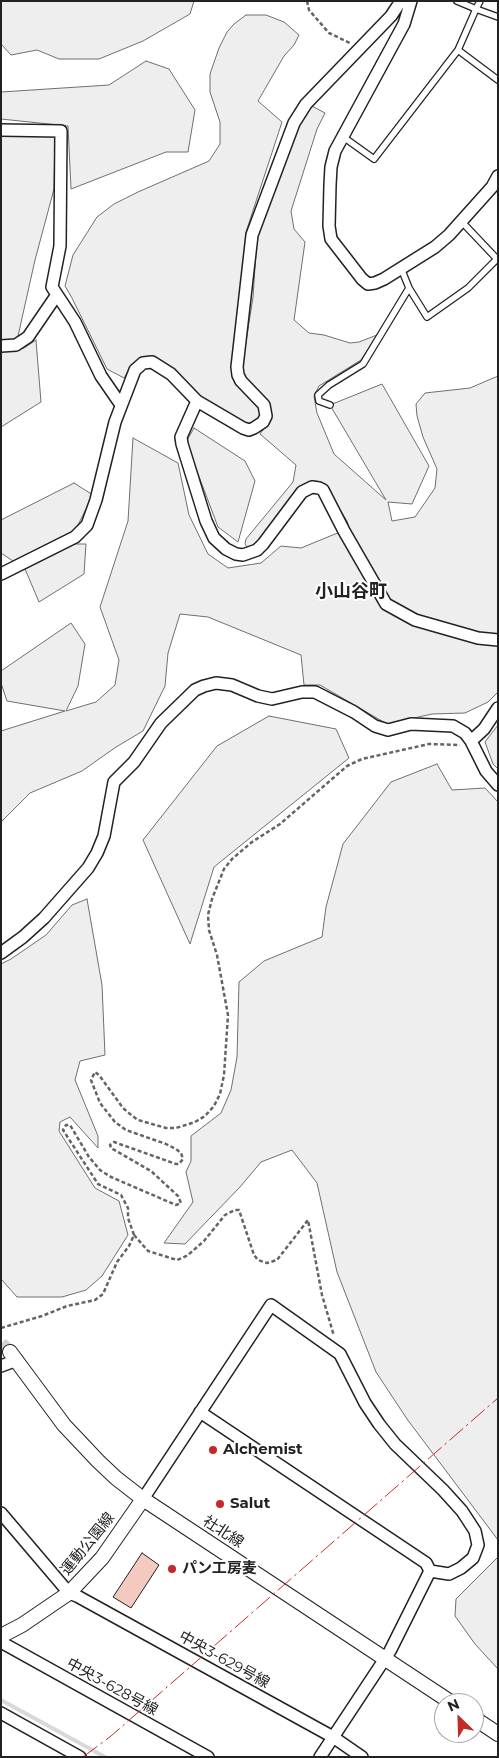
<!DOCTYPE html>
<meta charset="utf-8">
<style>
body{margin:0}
#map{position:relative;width:499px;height:1758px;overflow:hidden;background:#fff;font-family:Montserrat,sans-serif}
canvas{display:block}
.frame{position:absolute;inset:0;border:2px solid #222;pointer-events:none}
.north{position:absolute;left:434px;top:1693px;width:50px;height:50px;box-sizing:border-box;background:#fff;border:1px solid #a7a7a7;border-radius:50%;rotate:336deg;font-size:14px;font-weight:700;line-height:20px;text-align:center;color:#222}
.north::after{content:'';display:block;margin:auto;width:18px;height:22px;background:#c62828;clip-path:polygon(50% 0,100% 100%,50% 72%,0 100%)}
</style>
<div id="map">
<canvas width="499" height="1758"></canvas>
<div class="frame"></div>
<div class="north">N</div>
</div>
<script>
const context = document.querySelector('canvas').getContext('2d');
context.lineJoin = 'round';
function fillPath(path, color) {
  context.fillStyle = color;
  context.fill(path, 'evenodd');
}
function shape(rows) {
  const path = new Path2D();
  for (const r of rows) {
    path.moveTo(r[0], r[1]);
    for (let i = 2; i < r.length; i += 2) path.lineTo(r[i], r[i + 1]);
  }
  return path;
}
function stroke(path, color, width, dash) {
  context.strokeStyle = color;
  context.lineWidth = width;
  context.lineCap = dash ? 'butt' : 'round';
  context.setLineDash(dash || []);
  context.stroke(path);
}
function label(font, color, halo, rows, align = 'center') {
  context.font = font + ' Montserrat,"Noto Sans JP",sans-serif';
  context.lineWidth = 4;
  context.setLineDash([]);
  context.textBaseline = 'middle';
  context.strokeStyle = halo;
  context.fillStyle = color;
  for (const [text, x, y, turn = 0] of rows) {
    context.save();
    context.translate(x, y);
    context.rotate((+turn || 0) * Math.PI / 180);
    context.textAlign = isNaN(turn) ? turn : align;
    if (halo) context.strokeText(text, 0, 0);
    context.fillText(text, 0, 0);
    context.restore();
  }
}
const green = shape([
 [1,1,194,1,190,14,143,41,99,59,59,59,37,50,11,55,1,44,1,1],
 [246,15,266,15,284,22,299,35,294,45,284,56,258,101,282,122,246,232,235,367,259,404,262,417,248,426,201,398,175,370,152,356,141,358,131,366,124,378,107,369,72,298,65,286,73,255,97,217,114,204,138,192,209,161,220,144,220,122,210,92,210,74,219,48,227,32,234,24,246,15],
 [146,61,169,69,195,110,188,152,166,152,71,189,68,126,1,119,1,92,109,85,146,61],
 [310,105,325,113,317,129,291,211,294,229,305,242,294,320,309,333,324,335,350,343,359,342,377,335,361,360,319,386,314,396,317,413,334,454,386,500,330,405,382,384,429,466,412,504,388,502,392,521,415,517,435,488,437,469,423,437,417,416,416,404,425,393,470,388,498,376,498,635,479,635,416,617,389,603,351,534,347,521,326,487,321,483,316,481,308,483,263,540,249,550,245,544,246,539,293,482,296,465,260,434,269,422,241,374,253,297,257,237,300,123,310,105],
 [1,134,55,136,54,189,35,260,16,345,1,346,1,134],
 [36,340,41,402,1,427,1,350,24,348,36,340],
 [194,428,245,461,255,481,238,542,218,527,186,442,194,428],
 [133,438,178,463,189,515,208,554,228,568,261,563,281,546,301,548,340,532,384,606,498,643,498,692,488,702,465,713,432,714,387,724,320,685,304,685,301,655,208,617,180,614,168,653,165,686,143,731,116,747,82,771,30,793,1,822,1,731,65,711,7,701,1,683,1,671,71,623,85,644,78,686,66,711,96,702,115,685,119,660,100,607,128,521,133,438],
 [74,483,93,495,75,531,13,561,1,553,1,520,74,483],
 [75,544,86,544,84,574,39,602,25,569,75,544],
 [269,716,336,729,349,758,214,867,190,944,143,840,217,746,269,716],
 [498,725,498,769,493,764,485,742,498,725],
 [437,764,452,790,485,788,498,802,498,1540,407,1419,376,1372,337,1272,317,1183,292,1150,261,1162,240,1187,185,1244,164,1243,193,1202,186,1172,191,1161,191,1136,221,1113,231,1090,237,1057,239,982,264,961,322,937,326,907,343,844,391,782,437,764],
 [87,899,102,985,105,1055,80,1061,75,1080,98,1136,98,1148,70,1117,60,1122,59,1131,95,1188,119,1201,128,1235,102,1276,86,1290,62,1297,17,1297,1,1279,1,964,11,959,46,935,72,905,87,899],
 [498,1557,498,1669,475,1644,455,1616,456,1599,498,1557]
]);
fillPath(green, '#eee');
stroke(green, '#6f6f6f', 1);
stroke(shape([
 [1,1700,105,1757]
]), '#d9d9d9', 4);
const building = shape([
 [142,1553,159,1565,131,1608,113,1597,142,1553]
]);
fillPath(building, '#f3c9c0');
stroke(building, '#222', 1);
stroke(shape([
 [1,1344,10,1352]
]), '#d3d3d3', 14, [14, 7]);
const service = shape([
 [457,1,476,9,480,1],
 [458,50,476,9,498,17],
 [342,136,374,159,458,50,498,80],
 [409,288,427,317,468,288,497,259,462,222],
 [330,405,319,401,318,395,329,385,363,364,409,288,401,268]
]);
const minor = shape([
 [411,1,404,24,335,151,331,167,330,185,329,226,331,239,362,279,368,284,375,283,384,279,435,247,449,235,492,187,498,176],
 [1,130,61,131,60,246,52,287,75,322,101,376,121,405],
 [1,346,16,345,28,337,56,296],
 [197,401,181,437,182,444,206,521,214,538,226,549,236,554,243,555,257,550,263,544,302,492,312,487,319,488,323,490,344,531,386,604,415,620,478,638,498,640],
 [1,574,75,537,87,525,96,500,115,422,135,370,143,363,152,362,171,374,197,401,243,428,249,430,254,428,263,422,266,416,264,405,241,381,238,375,237,367,252,235,294,123,306,104,391,16,401,1],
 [471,741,484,729,498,708],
 [1,953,23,937,44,918,88,868,97,853,104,836,114,782,134,762,161,723,195,690,204,686,216,683,232,685,258,696,272,699,302,692,315,692,354,712,375,726,388,730,411,724,453,726,465,733,471,741,486,771,498,785],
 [1,1366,17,1360],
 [200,1412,426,1563,430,1571,390,1651,320,1757],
 [143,1499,271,1305,340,1354,365,1403,379,1424,395,1444,443,1490,462,1511,475,1531,478,1545,473,1558,461,1568,449,1574,430,1571],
 [1,1513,69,1593,77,1596,333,1737,362,1757],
 [1,1642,208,1757],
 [1,1713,80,1757]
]);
const tertiary = shape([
 [10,1352,64,1425,98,1461,116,1478,143,1499,452,1703],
 [1,1636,22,1625,69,1593,102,1558,143,1499],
 [474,1718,498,1734]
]);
stroke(service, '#222', 8);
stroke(minor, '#222', 14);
stroke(tertiary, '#222', 16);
stroke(shape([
 [307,1,309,10,329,33,350,43],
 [134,1235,148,1251,177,1260,182,1258,188,1255,204,1241,225,1215,235,1210,239,1210,254,1255,258,1260,267,1263,277,1260,308,1220,322,1295,334,1336],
 [1,1328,42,1316,67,1306,95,1300,103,1294,117,1262,129,1246,134,1235,128,1218,128,1208,121,1195,98,1184,63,1130,66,1125,70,1125,89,1157,100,1170,111,1177,176,1205,181,1203,178,1196,151,1171,111,1148,110,1145,114,1142,176,1164,179,1164,183,1159,181,1153,176,1149,166,1144,126,1130,115,1122,100,1103,91,1080,95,1072,99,1075,123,1108,130,1114,138,1120,166,1128,176,1128,195,1122,205,1116,214,1106,220,1094,224,1075,228,1015,217,955,209,930,208,915,212,899,224,869,232,859,252,842,280,824,347,766,362,759,429,744,460,745]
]), '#646464', 2.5, [4, 2.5]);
stroke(service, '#fff', 5.5);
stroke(minor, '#fff', 11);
stroke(tertiary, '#fff', 14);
stroke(shape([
 [83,1757,111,1736,498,1398]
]), '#c62828', 1, [18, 4, 2.5, 4]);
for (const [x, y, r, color] of [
 [213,1450,5,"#c62828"],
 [220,1504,5,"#c62828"],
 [172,1569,5,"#c62828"]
]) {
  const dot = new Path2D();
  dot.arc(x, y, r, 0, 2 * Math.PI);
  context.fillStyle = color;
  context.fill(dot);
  stroke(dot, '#fff', 2);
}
label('bold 15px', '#222', '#fff', [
 ["Alchemist",223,1450],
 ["Salut",230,1504],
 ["パン工房麦",182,1569]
], 'left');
label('15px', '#222', '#fff', [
 ["社北線",223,1532,33],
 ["運動公園線",88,1544,-51],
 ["中央3-629号線",224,1660,29],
 ["中央3-628号線",112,1687,29]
]);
label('bold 18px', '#222', '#fff', [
 ["小山谷町",351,592]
]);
</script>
